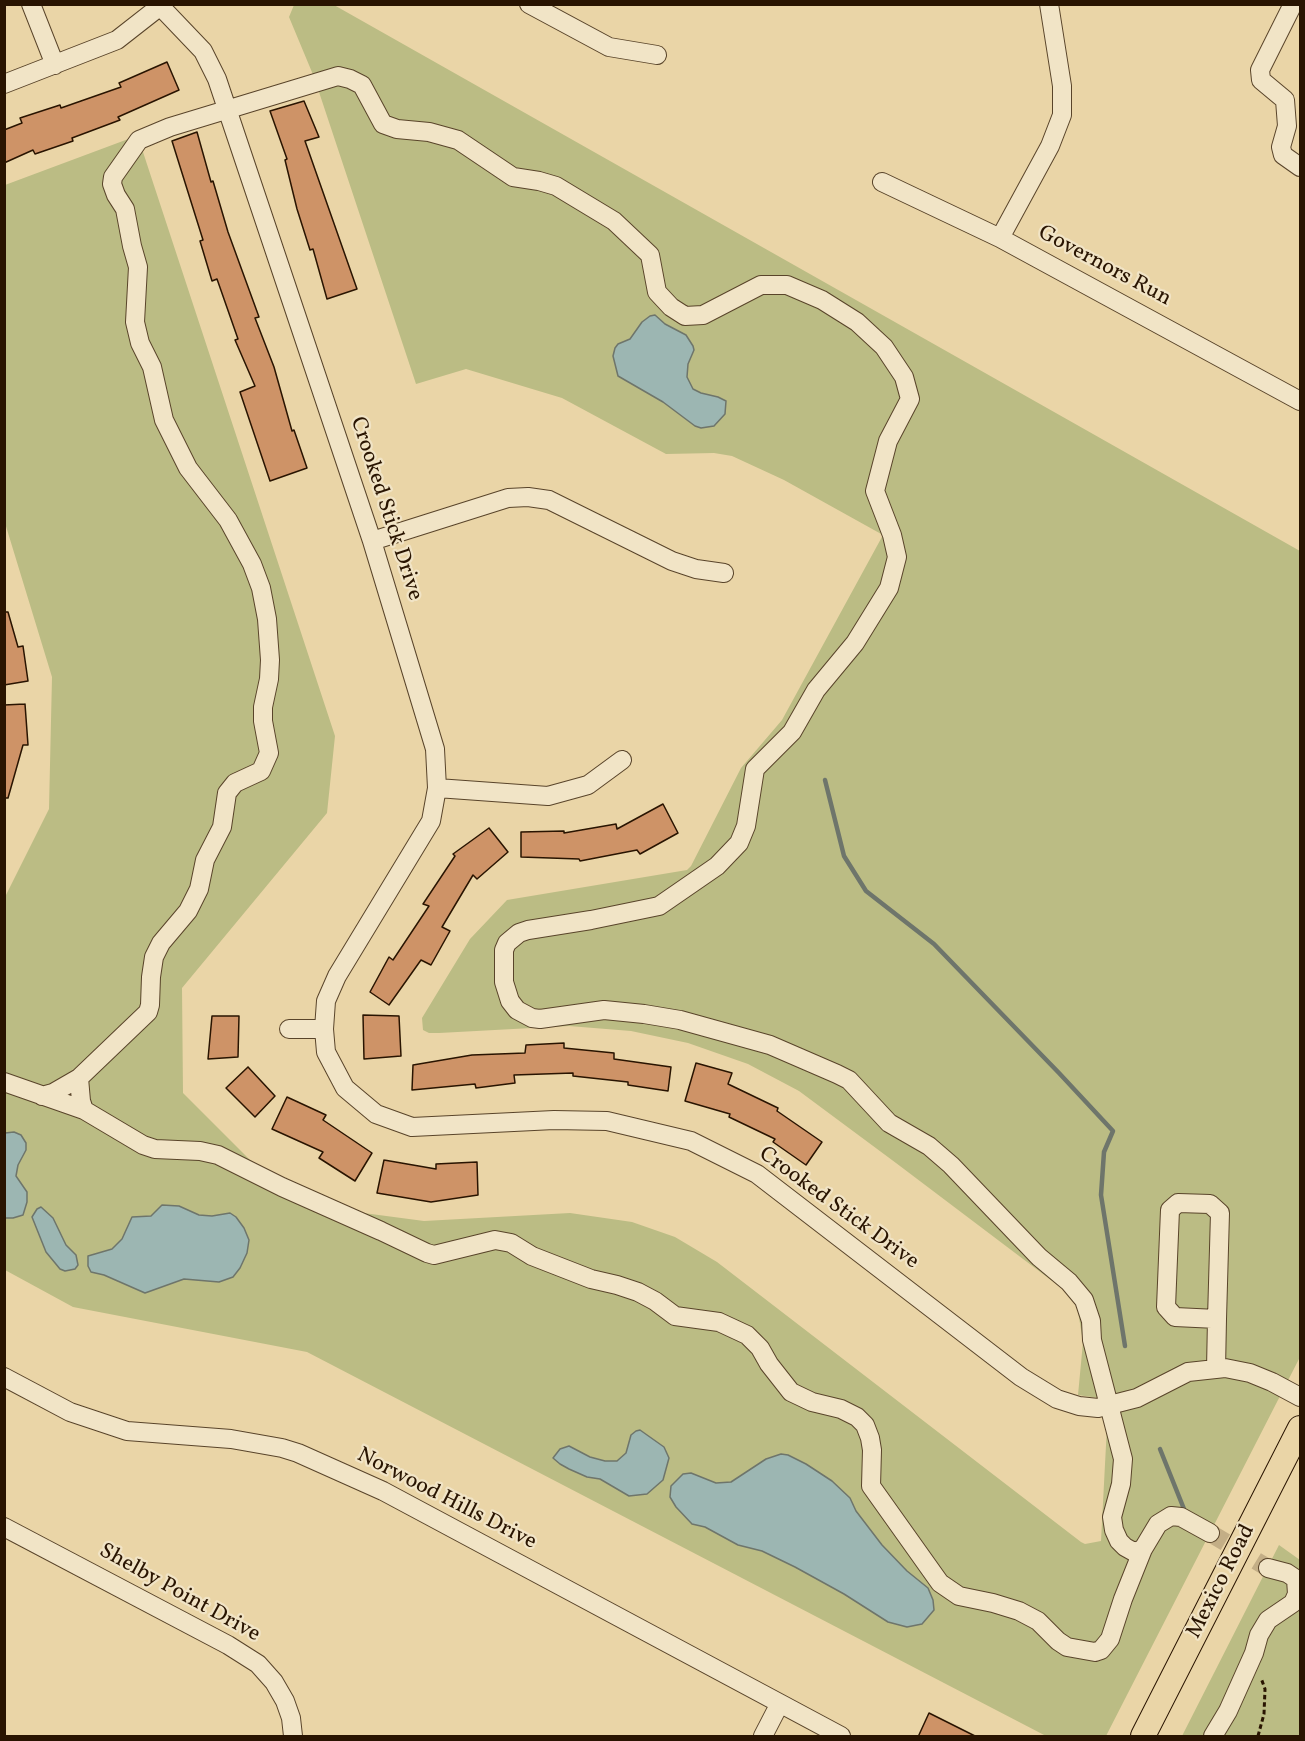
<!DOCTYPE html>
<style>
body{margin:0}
#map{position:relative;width:1305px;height:1741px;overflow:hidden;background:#ead5a7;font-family:Vollkorn,serif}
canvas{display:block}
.frame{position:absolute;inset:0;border:6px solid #291401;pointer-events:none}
</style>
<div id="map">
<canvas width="1305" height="1741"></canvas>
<div class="frame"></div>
</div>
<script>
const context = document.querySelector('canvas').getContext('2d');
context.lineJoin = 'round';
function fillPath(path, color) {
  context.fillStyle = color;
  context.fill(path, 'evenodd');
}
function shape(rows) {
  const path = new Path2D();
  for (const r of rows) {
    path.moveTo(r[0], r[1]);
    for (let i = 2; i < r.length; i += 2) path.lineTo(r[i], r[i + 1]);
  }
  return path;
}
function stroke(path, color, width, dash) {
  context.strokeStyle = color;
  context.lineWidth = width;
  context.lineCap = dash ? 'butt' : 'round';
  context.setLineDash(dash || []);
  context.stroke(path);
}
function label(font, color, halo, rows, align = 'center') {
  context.font = font + ' Vollkorn,serif';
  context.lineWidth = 4.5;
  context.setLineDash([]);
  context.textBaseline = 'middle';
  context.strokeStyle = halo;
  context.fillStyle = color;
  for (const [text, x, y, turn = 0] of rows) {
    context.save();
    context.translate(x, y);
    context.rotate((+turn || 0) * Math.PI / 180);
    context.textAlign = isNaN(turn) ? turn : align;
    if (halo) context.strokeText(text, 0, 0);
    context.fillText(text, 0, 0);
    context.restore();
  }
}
fillPath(shape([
 [294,5,334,5,1300,551,1300,1357,1106,1736,1046,1736,307,1352,73,1307,5,1270,4,899,49,809,52,677,5,523,5,185,139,135,314,77,289,17],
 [318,89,416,384,466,369,562,398,666,454,714,453,732,456,784,480,883,535,782,720,741,768,691,866,687,870,507,900,470,939,422,1018,423,1030,429,1033,439,1033,569,1026,631,1031,688,1043,748,1064,799,1091,896,1163,1076,1299,1083,1342,1078,1395,1105,1399,1107,1426,1101,1541,1085,1544,1081,1542,717,1262,675,1237,632,1222,570,1213,424,1221,356,1212,293,1185,250,1160,183,1093,182,988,327,813,335,736,141,146],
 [1279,1545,1300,1560,1300,1736,1182,1736]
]), '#bbbc84');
const water = shape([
 [655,315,665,324,686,335,693,346,694,350,688,364,687,377,693,389,701,393,718,397,726,401,725,414,714,426,701,428,695,426,663,402,618,376,613,356,615,348,618,344,630,339,642,322,650,316,655,315],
 [14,1132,21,1135,26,1143,26,1150,18,1165,16,1176,27,1192,27,1202,23,1215,13,1218,5,1218,5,1133,14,1132],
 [162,1205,179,1206,199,1215,212,1216,230,1213,236,1217,244,1228,249,1240,247,1253,240,1268,233,1277,219,1282,184,1279,145,1293,104,1275,91,1272,88,1266,88,1256,112,1249,122,1239,132,1217,151,1216,162,1205],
 [41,1207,53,1218,66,1245,76,1255,78,1265,75,1269,65,1271,60,1269,46,1252,32,1217,37,1209,41,1207],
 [640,1430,664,1447,669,1458,663,1480,647,1494,629,1496,600,1479,587,1477,569,1469,560,1464,553,1458,560,1449,569,1446,590,1457,605,1461,617,1461,626,1453,631,1435,636,1431,640,1430],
 [781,1454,788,1455,806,1464,832,1481,850,1498,856,1511,882,1545,907,1571,928,1588,933,1600,934,1610,922,1624,907,1627,888,1622,844,1594,795,1567,762,1551,738,1545,705,1527,692,1524,676,1507,670,1497,671,1486,683,1474,691,1473,716,1483,731,1482,766,1459,781,1454]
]);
fillPath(water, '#9cb6b2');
stroke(water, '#6e756b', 1.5);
stroke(shape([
 [825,780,844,856,866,891,934,944,1059,1073,1113,1131,1104,1152,1101,1195,1125,1346],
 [1160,1449,1184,1509]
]), '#6e756b', 4.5);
const building = shape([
 [167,62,179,90,118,117,120,120,72,138,73,141,35,154,33,150,4,163,4,130,22,123,20,118,60,105,61,108,121,87,119,83,167,62],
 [304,101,319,137,305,141,357,289,327,299,313,249,310,250,297,209,285,160,287,159,270,111,304,101],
 [197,132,211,182,213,181,228,232,259,317,255,318,274,367,292,431,294,430,307,468,270,481,240,392,255,386,235,340,238,339,217,279,212,281,200,241,203,240,172,141,197,132],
 [4,612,8,612,18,647,23,646,28,681,4,685,4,612],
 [25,704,28,745,23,745,8,798,4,798,4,705,25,704],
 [663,804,678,833,640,854,637,850,580,861,579,859,521,857,521,832,564,831,564,833,616,824,617,829,663,804],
 [489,828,508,852,477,879,473,875,442,927,450,931,431,965,421,960,389,1005,370,992,389,957,393,960,429,906,423,904,455,856,453,854,489,828],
 [363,1015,399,1016,401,1056,364,1059,363,1015],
 [212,1016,239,1016,238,1057,208,1059,212,1016],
 [564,1043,564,1048,614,1053,614,1059,671,1067,668,1091,628,1085,628,1082,573,1076,573,1073,514,1075,515,1083,476,1088,475,1084,412,1090,413,1065,472,1055,525,1053,526,1045,564,1043],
 [696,1063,732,1073,728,1084,778,1108,777,1111,822,1142,806,1165,773,1142,775,1139,729,1117,730,1114,685,1101,696,1063],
 [248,1067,275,1096,255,1117,226,1088,248,1067],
 [287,1097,326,1115,323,1120,372,1153,355,1181,319,1158,323,1152,272,1129,287,1097],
 [384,1160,436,1169,436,1164,477,1162,478,1195,431,1202,377,1193,384,1160],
 [929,1713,977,1737,918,1737,929,1713]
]);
fillPath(building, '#ce9367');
stroke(building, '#291401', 1.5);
stroke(shape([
 [1210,1533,1268,1568]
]), '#c3ae86', 18, [18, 9]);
const minor = shape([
 [31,4,55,65],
 [529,4,609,47,657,55],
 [1293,4,1260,70,1261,80,1285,100,1287,126,1281,147,1283,155,1300,167],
 [161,7,203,51,217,79,372,541,435,749,437,788,431,821,337,976,326,1001,324,1029,326,1052,345,1088,376,1114,412,1127,554,1120,607,1121,691,1141,757,1174,1021,1377,1057,1399,1079,1406,1098,1408,1137,1398,1188,1372,1225,1368,1250,1373,1272,1382,1300,1397],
 [4,84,117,40,163,4],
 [882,182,1000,238,1300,401],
 [1000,238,1050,146,1062,115,1062,86,1049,4],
 [372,541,508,498,528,497,549,500,672,561,696,569,724,573],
 [437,788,548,796,588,785,622,760],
 [289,1029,324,1029],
 [79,1078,81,1101,84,1110,143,1145,155,1149,200,1151,218,1155,282,1187,381,1231,427,1253,434,1255,495,1240,511,1243,532,1256,591,1279,617,1285,638,1292,655,1301,675,1316,719,1322,747,1335,760,1348,769,1364,791,1392,812,1402,841,1409,857,1417,865,1425,870,1438,872,1450,871,1486,940,1583,959,1596,993,1603,1019,1611,1038,1621,1058,1641,1067,1647,1095,1652,1101,1650,1110,1639,1123,1599,1143,1549,1158,1524,1171,1516,1181,1517,1210,1533],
 [4,1082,84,1110],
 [42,1096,53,1093,79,1078,148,1012,150,1005,151,977,154,957,161,943,188,911,199,889,205,860,222,827,227,793,235,783,261,771,269,753,263,721,263,707,269,679,270,660,267,619,261,588,252,564,228,520,188,468,164,420,152,367,140,343,135,322,138,267,132,246,125,209,116,195,112,184,113,177,139,140,170,127,338,76,350,79,362,85,383,124,397,129,429,132,458,140,513,177,539,181,556,186,614,221,650,255,657,292,671,307,685,316,703,315,761,285,787,285,822,300,857,322,884,347,904,377,910,399,888,441,875,491,892,535,897,557,889,588,855,643,816,690,792,732,755,769,746,826,739,843,717,866,659,906,591,920,528,930,519,933,507,943,504,950,504,982,510,1001,517,1010,532,1018,540,1019,604,1010,644,1014,680,1020,770,1045,837,1074,849,1080,889,1123,929,1146,951,1165,1039,1257,1069,1282,1084,1300,1091,1321,1092,1340,1123,1459,1121,1484,1112,1517,1114,1530,1119,1541,1125,1547,1134,1552,1143,1549],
 [1216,1369,1217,1319,1220,1213,1210,1204,1178,1203,1170,1210,1166,1307,1175,1317,1217,1319],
 [4,1377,70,1412,127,1431,231,1439,282,1448,298,1453,383,1491,841,1736],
 [4,1527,228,1645,258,1664,274,1682,285,1701,291,1718,293,1736],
 [763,1736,779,1705],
 [1213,1736,1228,1711,1254,1653,1259,1635,1268,1620,1293,1603,1297,1594,1296,1579,1287,1573,1268,1568]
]);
const major = shape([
 [1143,1736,1300,1428]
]);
stroke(minor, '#59442a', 20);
stroke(major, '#291401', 26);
stroke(shape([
 [1258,1736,1264,1714,1265,1689,1261,1678]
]), '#291401', 3, [4.5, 3]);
stroke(minor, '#f1e4c6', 18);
stroke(major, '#ead5a7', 24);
label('22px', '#291401', '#f1e4c6', [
 ["Governors Run",1104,267,28],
 ["Crooked Stick Drive",385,509,72],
 ["Crooked Stick Drive",838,1209,36],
 ["Norwood Hills Drive",446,1500,27],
 ["Mexico Road",1222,1582,-63],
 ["Shelby Point Drive",179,1594,29]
]);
</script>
